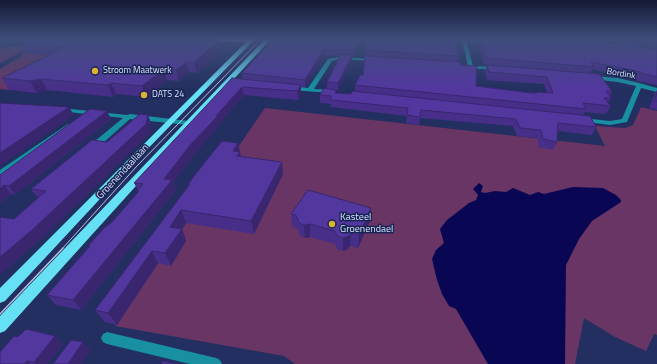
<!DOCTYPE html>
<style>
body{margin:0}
canvas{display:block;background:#222f60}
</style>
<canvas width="657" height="364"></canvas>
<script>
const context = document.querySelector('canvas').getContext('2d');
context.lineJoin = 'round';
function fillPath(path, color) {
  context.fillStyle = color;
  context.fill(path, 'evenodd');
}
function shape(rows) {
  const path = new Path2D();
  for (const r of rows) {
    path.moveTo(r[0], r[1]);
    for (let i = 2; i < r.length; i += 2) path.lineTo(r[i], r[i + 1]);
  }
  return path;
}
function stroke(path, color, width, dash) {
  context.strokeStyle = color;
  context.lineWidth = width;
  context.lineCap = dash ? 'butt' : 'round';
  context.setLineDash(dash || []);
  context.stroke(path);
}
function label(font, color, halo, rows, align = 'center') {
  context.font = font + ' "Titillium Web",sans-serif';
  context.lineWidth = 3;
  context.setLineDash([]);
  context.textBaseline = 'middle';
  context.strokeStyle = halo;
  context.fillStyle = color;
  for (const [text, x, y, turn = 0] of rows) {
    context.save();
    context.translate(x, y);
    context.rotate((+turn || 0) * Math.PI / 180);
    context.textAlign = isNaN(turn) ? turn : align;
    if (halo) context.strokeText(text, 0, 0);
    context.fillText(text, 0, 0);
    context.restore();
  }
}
fillPath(shape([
 [38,43,0,63,0,48],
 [25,53,70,57,9,90,0,89,0,69,21,57,22,54],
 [641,107,657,111,657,335,654,334,646,351,615,337,584,318,575,364,295,364,284,356,115,326,265,108,605,146,595,126,625,128,633,125]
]), '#683564');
fillPath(shape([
 [479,183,483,186,481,192,485,193,495,191,506,192,513,188,530,195,538,192,544,194,573,187,603,188,616,195,621,200,621,202,592,221,579,239,566,265,565,364,488,364,456,309,449,306,442,294,437,280,432,259,436,250,444,243,440,229,447,220,469,203,476,200,478,195,473,189]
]), '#090753');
fillPath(shape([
 [462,39,466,39,473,66,496,67,498,68,498,70,465,68,465,66,468,66,462,39],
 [339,57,374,59,376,60,374,61,339,59,332,61,314,89,332,90,335,92,334,93,290,90,287,88,290,86,308,88,328,59,339,57],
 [593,76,618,78,639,83,657,88,657,92,641,88,627,122,610,125,580,121,579,120,582,118,610,121,622,119,636,86,618,82,591,79,590,78,593,76],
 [61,108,127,115,130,114,188,121,191,123,188,125,130,119,95,150,89,150,88,148,89,146,123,118,59,111,58,110,61,108],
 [68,124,71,126,70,127,0,176,0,170,68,124],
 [107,332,216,358,220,360,222,364,190,364,107,344,103,342,101,338,103,334,107,332]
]), '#1890a1');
fillPath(shape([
 [266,39,278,39,268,41,266,39],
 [606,39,644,39,576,43,574,42,576,41,606,39]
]), '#1890a1');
fillPath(shape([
 [249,39,255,39,125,172,5,301,0,303,0,288,249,39],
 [265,39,271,39,191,125,5,331,0,333,0,316,265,39]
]), '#66e0f5');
fillPath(shape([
 [217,39,254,39,254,40,251,42,220,41,217,39]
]), '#caf3fb');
stroke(shape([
 [62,249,137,166,261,39]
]), '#b8c2df', 1);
stroke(shape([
 [0,314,63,248]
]), '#b8c2df', 1.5);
fillPath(shape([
 [362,39,354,56,352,56,351,61,338,90,336,90,336,93,351,94,355,92,355,85,363,75,367,39,459,56,458,62,461,65,476,86,532,93,535,93,536,92,547,93,544,84,487,80,485,72,487,65,484,64,482,54,476,39,550,39,623,44,624,39,657,39,657,85,636,80,636,79,592,69,590,73,612,91,610,96,611,98,608,103,611,106,606,114,585,112,583,115,596,127,592,135,558,131,557,142,553,150,539,147,537,138,517,136,513,126,420,118,419,125,406,123,407,116,331,107,331,104,320,103,320,95,327,89,327,82,338,60,339,56,324,55,305,87,301,87,301,93,298,100,244,95,220,123,220,125,194,154,173,183,176,190,81,310,56,305,47,295,89,247,88,246,112,222,138,193,137,191,138,190,134,183,243,79,242,73,270,43],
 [218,42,220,52,197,73,189,72,179,81,167,80,146,97,116,94,113,97,47,90,37,93,9,90,2,78,49,55,25,53,20,43],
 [657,90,657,110,649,108,655,93],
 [148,115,151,124,150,133,39,241,14,219,38,198,31,189,107,142],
 [111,119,15,195,11,194,0,203,0,175],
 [238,143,241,156,283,174,254,234,186,223,182,229,186,241,171,266,158,263,117,325,105,322,95,310,189,185,188,184],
 [291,214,370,221,358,248,350,246,348,249,343,251,337,249,335,244,310,237,305,238,300,236,297,228,292,227],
 [18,337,63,344,47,364,0,364]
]), '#472f89');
fillPath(shape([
 [360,39,362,39,354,56,354,50],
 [218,42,220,52,197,73,194,62],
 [324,49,324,55,305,87,305,80],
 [352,55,351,61,338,90,338,83],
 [186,62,189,72,179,81,176,70],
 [164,69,167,80,146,97,142,86],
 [41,79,47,90,37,93,30,81],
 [111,83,116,94,113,97,108,85],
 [301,85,301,93,298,100,297,91],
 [242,87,244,95,220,123,220,125,194,154,173,183,176,190,81,310,73,300,191,144],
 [69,107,74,115,0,166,0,153],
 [107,111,111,119,15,195,9,186],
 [148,115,151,124,150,133,39,241,0,275,0,257],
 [238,143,242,163,233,151],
 [282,162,283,174,254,234,251,221],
 [4,185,11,194,0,203,0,189],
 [371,208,370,221,358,248,359,235],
 [181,210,186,223,182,229,186,241,171,266,165,253,170,227],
 [310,224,310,237,305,238,304,225],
 [351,233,350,246,348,249,343,251,343,238],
 [152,251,158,263,117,325,108,313],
 [55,336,63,344,47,364,36,364,34,362],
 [83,342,91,350,81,364,68,364],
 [27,361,31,364,24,364]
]), '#39266f');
const building = shape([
 [28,39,181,39,218,42,194,62,186,62,176,70,164,69,142,86,111,83,108,85,41,79,30,81,2,78,65,47,20,43,28,39],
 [282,39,360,39,354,50,324,49,305,80,242,73,270,43,282,39],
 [367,39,455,39,459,56,365,50,367,39],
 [480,39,550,39,625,44,657,50,657,77,640,73,641,72,591,62,594,66,592,65,593,67,486,58,483,48,480,39],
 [632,39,657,39,657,45,632,39],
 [340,54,352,55,338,83,327,82,338,60,340,54],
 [365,56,461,62,461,65,477,66,476,86,532,93,537,93,536,92,553,93,547,77,489,72,487,65,599,74,612,91,606,91,611,98,604,98,611,106,583,103,586,109,355,85,360,75,363,75,365,56],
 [232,78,301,85,297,91,242,87,216,116,218,116,191,144,164,179,172,180,73,300,47,295,90,246,88,246,104,228,112,222,139,191,137,191,143,184,134,183,232,78],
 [324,88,336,90,335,93,351,94,352,91,590,116,596,127,558,123,557,142,543,139,541,130,520,128,516,119,421,110,420,117,407,115,408,108,331,100,331,96,320,95,324,88],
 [657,93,657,101,654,101,657,93],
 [0,103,69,107,0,153,0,103],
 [90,109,107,111,9,186,4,185,0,189,0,175,90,109],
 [140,114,148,115,146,124,31,231,0,257,0,217,14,219,46,191,31,189,92,140,107,142,140,114],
 [222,141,238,143,233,151,240,152,237,156,282,162,251,221,181,210,170,227,182,229,165,253,152,251,108,313,95,310,190,184,188,184,205,162,222,141],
 [308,190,371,208,359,235,351,233,349,236,343,238,337,236,335,231,310,224,304,225,299,223,296,215,291,214,308,190],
 [26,329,55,336,34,362,27,361,24,364,0,364,0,352,14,336,18,337,26,329],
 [71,340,83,342,68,364,53,364,71,340],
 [163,361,177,364,161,364,163,361]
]);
fillPath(building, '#52379f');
stroke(building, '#39266f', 1);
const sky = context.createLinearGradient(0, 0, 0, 90);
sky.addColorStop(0, '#131a35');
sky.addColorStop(0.43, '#3e4d7a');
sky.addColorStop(1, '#3e4d7a00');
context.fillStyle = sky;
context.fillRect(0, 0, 657, 90);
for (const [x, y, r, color] of [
 [95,71,4,"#dbb233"],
 [144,95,4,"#dbb233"],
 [332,224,4,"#dbb233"]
]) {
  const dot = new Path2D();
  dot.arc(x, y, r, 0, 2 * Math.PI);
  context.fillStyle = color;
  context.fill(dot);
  stroke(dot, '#192454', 1.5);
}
label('9px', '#dce5fe', '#192454', [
 ["Stroom Maatwerk",103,71],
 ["DATS 24",152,95]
], 'left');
label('9px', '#dce5fe', '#192454', [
 ["Bordink",621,74,10]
]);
label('10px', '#dce5fe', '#192454', [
 ["Groenendaallaan",123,172,-47]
]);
label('10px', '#dce5fe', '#192454', [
 ["Kasteel",340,218],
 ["Groenendael",340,230]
], 'left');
</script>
